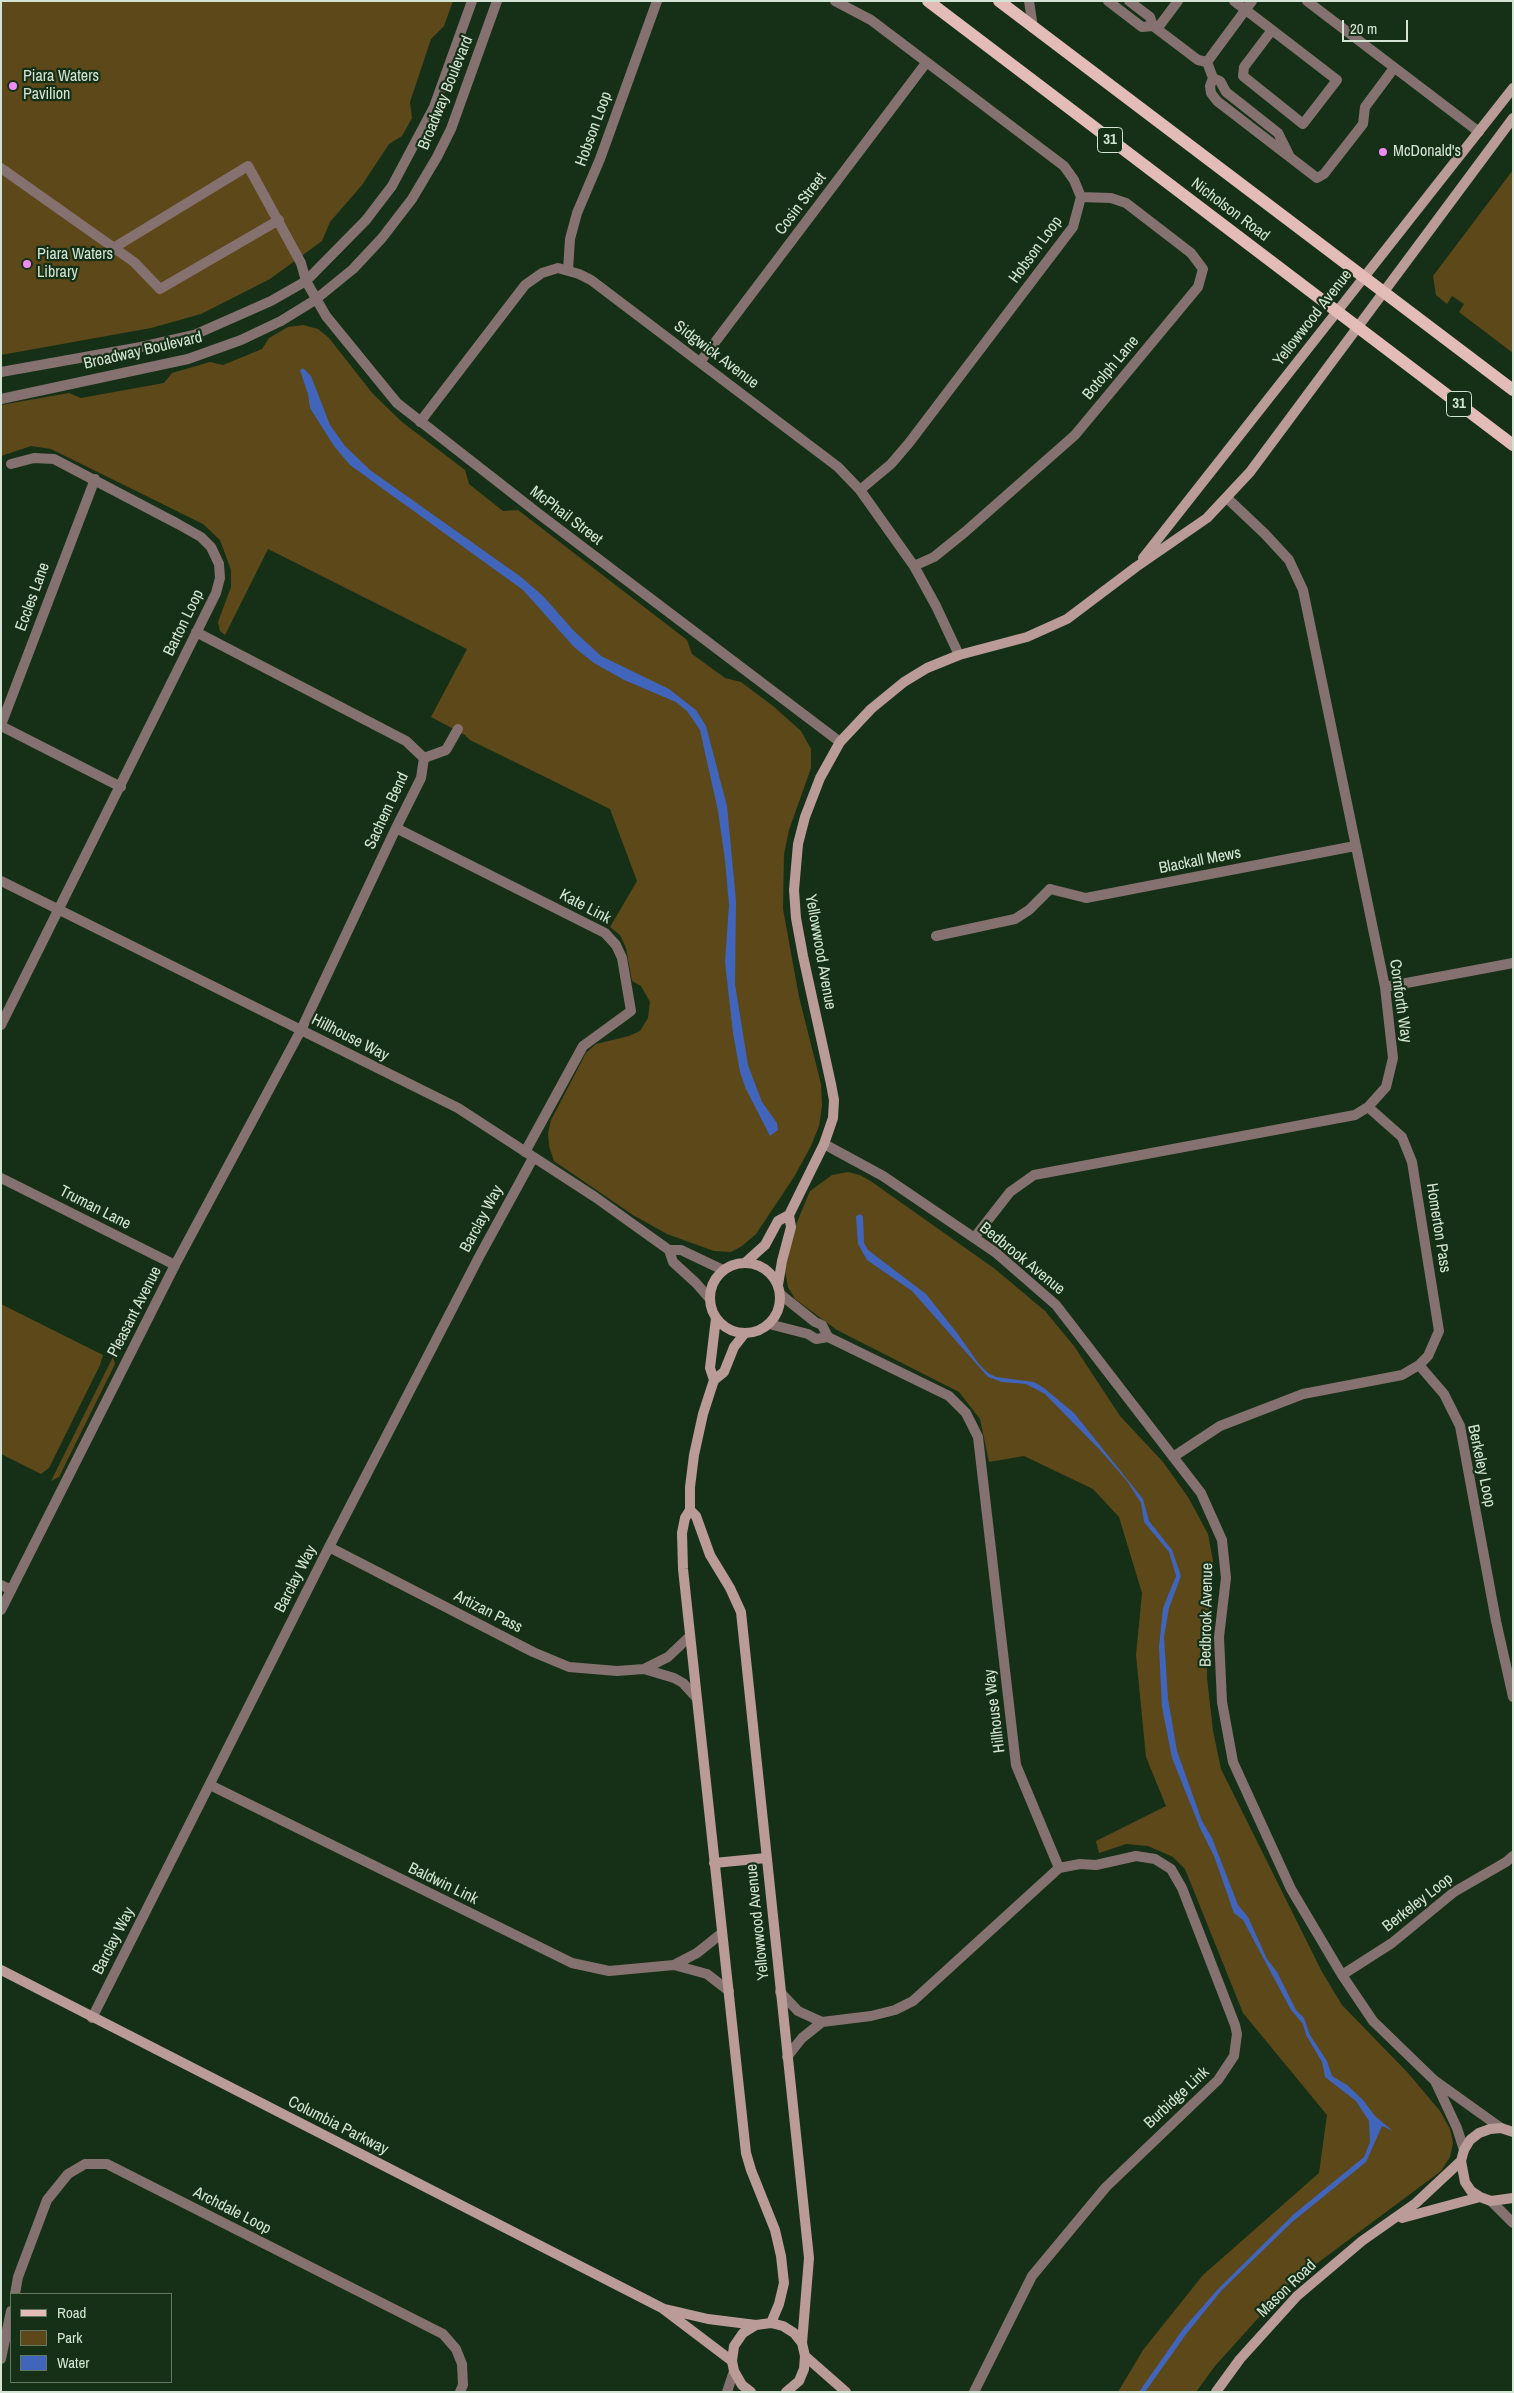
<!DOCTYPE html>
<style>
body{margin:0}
#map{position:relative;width:1514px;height:2393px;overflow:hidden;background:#163017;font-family:"Archivo Narrow",sans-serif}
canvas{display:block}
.frame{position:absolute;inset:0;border:2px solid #d4e4d4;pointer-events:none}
.legend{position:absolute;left:10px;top:2293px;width:162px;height:90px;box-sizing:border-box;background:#163017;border:1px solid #627863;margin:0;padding:6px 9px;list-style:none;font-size:15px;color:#d4e4d4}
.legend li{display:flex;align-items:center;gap:10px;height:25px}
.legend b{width:25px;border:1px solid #627863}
.scale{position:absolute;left:1342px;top:20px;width:66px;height:22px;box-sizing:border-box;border:2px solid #d4e4d4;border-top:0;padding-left:6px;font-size:15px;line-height:18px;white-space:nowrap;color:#d4e4d4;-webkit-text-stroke:4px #163017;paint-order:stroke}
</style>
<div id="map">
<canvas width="1514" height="2393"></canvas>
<div class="frame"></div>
<ul class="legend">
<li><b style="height:6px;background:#e3bbb7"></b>Road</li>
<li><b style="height:14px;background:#5d4819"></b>Park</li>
<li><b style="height:14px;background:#4165bb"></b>Water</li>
</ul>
<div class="scale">20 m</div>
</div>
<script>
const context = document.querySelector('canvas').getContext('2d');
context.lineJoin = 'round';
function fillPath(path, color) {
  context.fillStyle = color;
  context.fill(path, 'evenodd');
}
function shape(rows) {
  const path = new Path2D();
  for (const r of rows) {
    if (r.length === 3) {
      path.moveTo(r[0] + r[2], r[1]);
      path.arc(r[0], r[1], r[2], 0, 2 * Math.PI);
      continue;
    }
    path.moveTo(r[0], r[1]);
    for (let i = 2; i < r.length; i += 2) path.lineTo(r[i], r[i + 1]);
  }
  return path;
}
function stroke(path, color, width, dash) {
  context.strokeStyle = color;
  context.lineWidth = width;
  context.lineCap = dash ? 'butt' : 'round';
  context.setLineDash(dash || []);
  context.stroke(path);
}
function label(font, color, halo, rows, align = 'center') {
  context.font = font + ' "Archivo Narrow",sans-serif';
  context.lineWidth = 4.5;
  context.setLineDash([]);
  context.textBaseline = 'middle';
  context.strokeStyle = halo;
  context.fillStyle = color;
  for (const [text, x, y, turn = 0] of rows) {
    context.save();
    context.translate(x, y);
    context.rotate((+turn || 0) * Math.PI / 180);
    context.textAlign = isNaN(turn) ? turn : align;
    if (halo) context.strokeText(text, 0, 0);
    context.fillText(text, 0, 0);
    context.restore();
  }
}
fillPath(shape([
 [1,1,453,1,444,26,431,39,410,102,412,118,402,136,389,144,362,185,330,222,322,241,270,279,201,314,151,328,1,355],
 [1513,170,1513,353,1459,312,1464,304,1452,296,1447,304,1436,295,1433,276],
 [303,325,318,329,329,338,373,394,402,422,465,470,469,484,503,511,518,510,687,640,692,654,725,678,741,682,773,706,801,731,811,749,811,768,789,830,784,854,783,909,799,997,821,1084,822,1106,819,1126,811,1146,794,1177,756,1234,742,1246,731,1252,714,1251,667,1234,633,1215,554,1161,549,1146,548,1133,551,1120,586,1053,596,1044,629,1036,640,1031,648,1018,650,1002,641,986,632,981,626,948,620,935,610,927,637,881,610,809,470,740,465,735,431,717,467,649,268,549,225,635,220,631,218,622,231,587,231,570,220,540,203,524,51,449,31,446,1,456,1,405,69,393,81,398,164,383,172,373,210,362,223,365,262,349,269,338,288,327],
 [848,1172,860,1175,872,1182,995,1269,1045,1311,1074,1346,1120,1416,1163,1462,1188,1497,1208,1534,1213,1561,1207,1637,1207,1678,1213,1731,1221,1769,1322,1972,1342,2005,1408,2073,1440,2111,1450,2129,1453,2143,1450,2157,1441,2171,1288,2285,1215,2366,1196,2392,1118,2392,1143,2350,1203,2275,1319,2173,1327,2115,1243,2013,1185,1869,1173,1857,1148,1846,1126,1844,1099,1853,1096,1841,1166,1806,1146,1757,1136,1655,1142,1593,1119,1517,1093,1489,1024,1456,989,1462,980,1419,959,1392,837,1330,795,1299,788,1287,785,1271,792,1234,810,1191,832,1175],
 [1,1304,103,1355,100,1365,49,1468,41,1474,1,1454],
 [113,1357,115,1364,59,1477,51,1481]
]), '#5d4819');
fillPath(shape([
 [303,368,311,376,330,425,345,446,370,470,521,577,543,596,574,631,601,656,669,689,696,710,706,726,727,806,736,901,735,984,748,1065,762,1102,777,1123,778,1130,770,1136,746,1089,740,1072,733,1033,725,962,729,905,725,860,718,811,700,730,687,711,676,702,624,680,594,663,575,648,523,590,350,465,334,446,310,408,308,394,300,370],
 [861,1214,863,1217,864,1243,868,1250,926,1294,957,1333,979,1364,988,1373,996,1377,1034,1382,1044,1388,1074,1413,1143,1499,1149,1521,1172,1550,1181,1576,1169,1608,1164,1637,1168,1699,1177,1751,1202,1821,1212,1838,1238,1905,1248,1917,1267,1959,1277,1972,1296,2010,1304,2018,1310,2035,1327,2061,1332,2076,1347,2085,1363,2100,1375,2116,1393,2131,1382,2126,1366,2162,1291,2223,1221,2291,1187,2333,1145,2392,1139,2392,1183,2329,1218,2289,1294,2214,1364,2157,1370,2142,1369,2121,1356,2101,1325,2077,1322,2062,1306,2035,1303,2024,1291,2010,1243,1920,1234,1913,1214,1856,1200,1828,1172,1758,1162,1707,1159,1647,1163,1608,1176,1576,1169,1552,1144,1522,1141,1503,1127,1481,1100,1450,1045,1394,1026,1384,1002,1382,988,1377,912,1291,867,1260,858,1244,856,1216]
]), '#4165bb');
stroke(shape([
 [1029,1,1033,28],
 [1108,1,1142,27,1153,26,1157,29],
 [1129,1,1150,17,1153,26],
 [1178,1,1157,29,1198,60,1207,62],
 [1234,1,1272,30,1244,67,1243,76,1303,124,1337,80,1272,30],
 [1307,1,1479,132],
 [1207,62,1213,78,1210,86,1211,93,1217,101,1317,178,1324,174,1363,124,1365,107,1394,68],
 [1207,62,1252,1],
 [1213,78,1220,81,1226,92,1278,133,1289,155],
 [1,168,134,262,160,289,279,220],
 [115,247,248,166,301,263,306,281],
 [424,758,446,750,458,729],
 [936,936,1015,919,1029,910,1050,889],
 [1,1178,175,1265],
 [1,1585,11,1590]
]), '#857270', 10);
stroke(shape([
 [835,1,871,20,1064,166,1074,180,1081,197,1073,227,909,443,891,464,860,490],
 [568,270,570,239,577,213,600,159,657,1],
 [306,281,326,316,397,403,539,514,840,742],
 [700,362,926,63],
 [1,372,141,347,194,335,271,301,306,281,366,220,392,186,434,107,472,1],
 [1,399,188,359,241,340,281,321,315,300,353,269,382,238,412,199,437,157,451,129,497,1],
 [420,422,525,285,542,273,558,268,579,274,591,280,838,467,860,490,914,566,936,606,959,655],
 [914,566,934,557,965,532,1075,435,1198,287,1203,269,1191,253,1126,203,1111,198,1081,197],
 [1,725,95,479],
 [1,726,121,787],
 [396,828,605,933,616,945,622,958,631,1011,583,1046,525,1152],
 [1,881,458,1108,595,1197,669,1250,673,1262,696,1283,710,1299],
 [1050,889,1086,898,1355,846],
 [1385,987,1513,963],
 [1,1025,216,593,220,578,219,564,211,547,201,537,178,524,54,459,34,458,11,464],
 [824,1144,883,1176,995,1252,1056,1305,1201,1493,1222,1540,1226,1578,1219,1637,1222,1702,1233,1762,1291,1889,1342,1975,1373,2021,1434,2080,1501,2128],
 [974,1238,1010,1192,1034,1175,1355,1115,1368,1107,1386,1087,1393,1058,1385,987,1303,590,1289,560,1265,534,1227,498],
 [669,1250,681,1250,723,1270],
 [780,1294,815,1322,822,1325,828,1337],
 [769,1324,808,1334,816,1339,828,1337,949,1396,966,1413,978,1437,1016,1765,1059,1868,913,2001,895,2010,871,2016,822,2022],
 [1419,1365,1444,1394,1460,1426,1496,1621,1513,1697],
 [1173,1457,1220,1426,1303,1394,1402,1375,1419,1365,1428,1356,1439,1331,1412,1162,1402,1137,1368,1107],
 [329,1547,533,1652,569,1667,617,1671,644,1669,668,1657,689,1637],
 [1,1610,175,1265,301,1030,396,828,421,778,424,758,406,741,196,632],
 [644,1669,674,1678,683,1683,695,1696],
 [210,1785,572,1963,609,1971,674,1965,697,1953,722,1933],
 [674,1965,707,1974,729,1991],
 [1342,1975,1392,1943,1454,1892,1506,1862,1513,1856],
 [780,1992,798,2011,822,2022,802,2038,787,2057],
 [92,2018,329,1547,479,1257,533,1158],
 [1435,2081,1457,2128,1464,2150],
 [1491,2201,1513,2223],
 [15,2294,18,2277,47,2200,68,2174,85,2164,107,2164,443,2334,456,2349,462,2364,463,2385,460,2392],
 [1,2359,11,2311],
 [727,2392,734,2371],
 [974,2392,1032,2276,1106,2187,1218,2080,1234,2056,1237,2034,1235,2025,1182,1888,1171,1869,1155,1859,1136,1856,1096,1865,1080,1864,1059,1868]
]), '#857270', 10);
stroke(shape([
 [1143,558,1513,88],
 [746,1262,765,1245,778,1221,789,1215],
 [745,1298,35],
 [778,1285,782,1261,791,1227,789,1215,824,1144,833,1118,834,1100,831,1084,803,956,796,918,794,890,798,844,805,817,820,778,840,742,871,709,904,682,927,668,959,655,1027,637,1067,619,1136,567,1207,518,1250,472,1513,118],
 [716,1318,710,1368,714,1380,703,1414,694,1455,690,1487,690,1510,685,1518,682,1533,683,1569,746,2153,751,2170,775,2230,781,2256,784,2283,779,2304,771,2323],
 [714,1380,724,1372,734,1347,745,1333],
 [690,1510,696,1516,710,1555,730,1588,741,1612,809,2258,802,2343],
 [714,1863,766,1858],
 [1,1970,662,2308,732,2361],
 [1513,2132,1501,2128,1490,2129,1479,2133,1470,2140,1464,2150,1461,2161,1465,2182,1471,2191,1480,2197,1491,2201,1513,2198],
 [1402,2218,1480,2197],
 [665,2309,708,2319,756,2325],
 [805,2356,846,2392],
 [751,2392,742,2385,734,2371,732,2361,734,2346,743,2333,756,2325,771,2323,783,2326,794,2333,802,2343,805,2356,804,2369,799,2381,786,2392],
 [1216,2392,1240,2359,1297,2296,1362,2241,1416,2203,1461,2161]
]), '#ba9b98', 10);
stroke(shape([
 [928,1,1513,445],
 [999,1,1513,390]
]), '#e3bbb7', 12);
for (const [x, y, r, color] of [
 [13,86,5,"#f08bf6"],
 [1383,152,5,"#f08bf6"],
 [27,264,5,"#f08bf6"]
]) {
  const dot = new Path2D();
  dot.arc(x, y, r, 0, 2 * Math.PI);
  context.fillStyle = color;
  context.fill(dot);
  stroke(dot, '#163017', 2);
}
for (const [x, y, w] of [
 [1110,140,25],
 [1459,404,25]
]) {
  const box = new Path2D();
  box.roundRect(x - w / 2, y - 12.5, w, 25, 4);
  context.fillStyle = '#163017';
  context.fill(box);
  stroke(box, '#d4e4d4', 1);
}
label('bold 15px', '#d4e4d4', null, [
 ["31",1110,140],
 ["31",1459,404]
]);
label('16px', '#d4e4d4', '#163017', [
 ["Piara Waters",23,77],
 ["Pavilion",23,95],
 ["McDonald's",1393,152],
 ["Piara Waters",37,255],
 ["Library",37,273]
], 'left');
label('16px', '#d4e4d4', '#163017', [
 ["Broadway Boulevard",446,93,-68],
 ["Hobson Loop",594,129,-70],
 ["Cosin Street",801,204,-53],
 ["Nicholson Road",1230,210,37],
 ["Hobson Loop",1036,250,-54],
 ["Yellowwood Avenue",1313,318,-52],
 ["Broadway Boulevard",143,351,-13],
 ["Sidgwick Avenue",716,355,37],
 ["Botolph Lane",1111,368,-50],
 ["McPhail Street",566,516,37],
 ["Eccles Lane",33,597,-70],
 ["Barton Loop",184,623,-64],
 ["Sachem Bend",387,811,-65],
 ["Blackall Mews",1200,861,-11],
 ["Kate Link",585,907,28],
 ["Yellowwood Avenue",820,952,80],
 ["Cornforth Way",1400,1001,82],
 ["Hillhouse Way",350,1038,27],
 ["Truman Lane",95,1208,27],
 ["Barclay Way",482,1219,-62],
 ["Homerton Pass",1438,1228,81],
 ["Bedbrook Avenue",1022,1259,39],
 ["Pleasant Avenue",135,1312,-63],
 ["Berkeley Loop",1481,1466,78],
 ["Barclay Way",296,1579,-63],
 ["Artizan Pass",488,1612,27],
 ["Bedbrook Avenue",1207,1615,-89],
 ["Hillhouse Way",995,1711,-97],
 ["Baldwin Link",443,1884,26],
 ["Berkeley Loop",1418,1903,-38],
 ["Yellowwood Avenue",758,1922,-96],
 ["Barclay Way",114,1941,-63],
 ["Burbidge Link",1177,2098,-43],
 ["Columbia Parkway",338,2126,27],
 ["Archdale Loop",232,2211,27],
 ["Mason Road",1287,2289,-44]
]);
</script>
